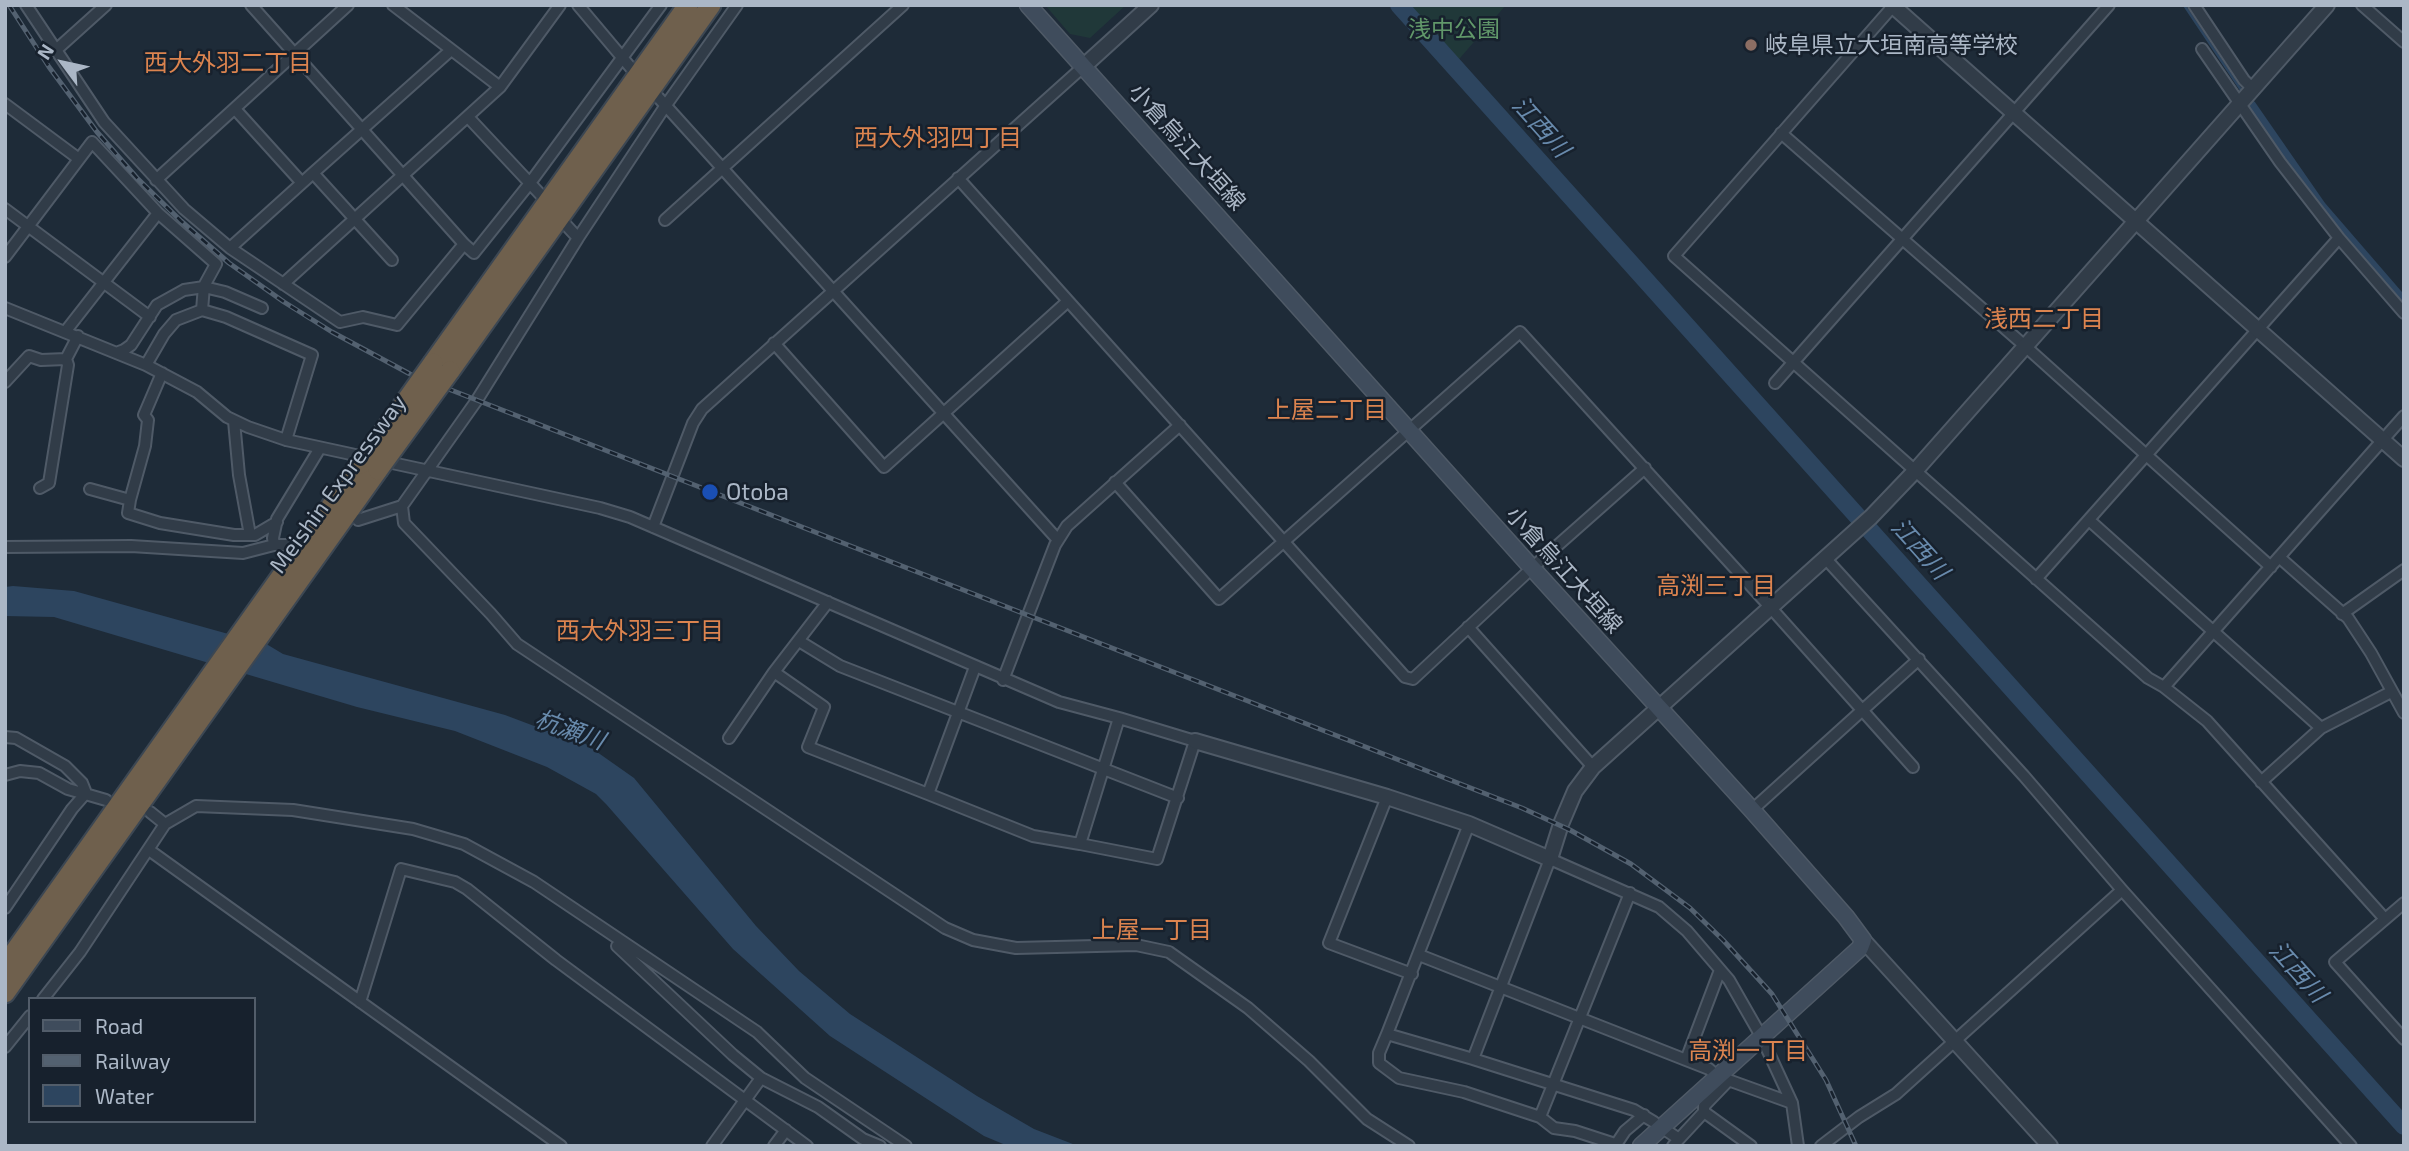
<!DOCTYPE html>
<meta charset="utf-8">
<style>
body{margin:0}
#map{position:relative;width:2409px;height:1151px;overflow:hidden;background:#1e2b38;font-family:"Exo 2",sans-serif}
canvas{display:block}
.frame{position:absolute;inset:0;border:7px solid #abb7c6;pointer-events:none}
.legend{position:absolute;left:28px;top:997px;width:228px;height:126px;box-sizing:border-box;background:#17212d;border:2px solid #525d6a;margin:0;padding:9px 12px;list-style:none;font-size:21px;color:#abb7c6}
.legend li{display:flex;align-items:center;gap:14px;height:35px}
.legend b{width:35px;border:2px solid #525d6a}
.north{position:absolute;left:28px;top:28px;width:70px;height:70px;-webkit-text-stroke:5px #17212d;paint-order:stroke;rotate:303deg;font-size:19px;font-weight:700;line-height:28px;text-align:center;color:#abb7c6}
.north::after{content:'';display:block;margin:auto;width:24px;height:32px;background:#abb7c6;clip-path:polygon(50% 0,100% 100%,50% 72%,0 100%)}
</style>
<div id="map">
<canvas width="2409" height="1151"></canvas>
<div class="frame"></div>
<ul class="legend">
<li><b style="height:9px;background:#3f4c5c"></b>Road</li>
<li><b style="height:9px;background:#536170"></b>Railway</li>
<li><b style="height:19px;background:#2d455f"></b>Water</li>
</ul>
<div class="north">N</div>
</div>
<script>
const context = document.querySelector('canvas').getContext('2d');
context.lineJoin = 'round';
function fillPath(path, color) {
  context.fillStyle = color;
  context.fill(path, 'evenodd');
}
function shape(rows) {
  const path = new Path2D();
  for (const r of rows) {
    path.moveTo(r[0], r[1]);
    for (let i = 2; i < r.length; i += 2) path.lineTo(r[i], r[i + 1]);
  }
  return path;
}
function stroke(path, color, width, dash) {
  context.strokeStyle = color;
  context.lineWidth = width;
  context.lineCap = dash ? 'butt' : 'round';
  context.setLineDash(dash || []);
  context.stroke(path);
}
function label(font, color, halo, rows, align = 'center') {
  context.font = font + ' "Exo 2","Noto Sans JP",sans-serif';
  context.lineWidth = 5;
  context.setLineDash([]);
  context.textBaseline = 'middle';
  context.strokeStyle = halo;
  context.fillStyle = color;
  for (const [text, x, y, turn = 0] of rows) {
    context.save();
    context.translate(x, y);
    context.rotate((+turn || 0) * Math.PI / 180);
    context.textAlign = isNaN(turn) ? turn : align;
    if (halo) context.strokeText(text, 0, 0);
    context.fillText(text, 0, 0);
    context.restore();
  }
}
fillPath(shape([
 [1045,5,1126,5,1090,38,1070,34],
 [1399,5,1506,5,1454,65]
]), '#203839');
fillPath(shape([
 [13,586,74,591,268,645,283,654,505,715,566,738,570,733,634,778,756,926,799,971,850,1014,977,1096,1034,1129,1078,1146,1008,1146,984,1136,830,1036,733,949,606,804,596,794,547,767,455,731,357,707,54,617,5,616,5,587]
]), '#2d455f');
stroke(shape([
 [2184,5,2241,90]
]), '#2d455f', 2.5);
stroke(shape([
 [2251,105,2321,206,2404,302]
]), '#2d455f', 10);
stroke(shape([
 [1399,5,2404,1126]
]), '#2d455f', 18);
const minor = shape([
 [26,5,104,122,184,209,230,248],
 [251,5,464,244,474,253,530,183,661,5],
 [393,5,500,87],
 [578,5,631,68],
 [1894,5,1674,256,2148,678,2164,687,2207,721,2385,919],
 [2194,5,2244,80,2253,89],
 [2362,5,2404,42],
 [2202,49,2280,162,2339,238],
 [56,50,106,5],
 [657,96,1058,540],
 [5,104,79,159],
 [235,109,302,183,313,173,392,260],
 [468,117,540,194],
 [1781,133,2025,346,2271,567],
 [313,173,451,50],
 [958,178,1405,677,1413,679,1532,568,1645,468],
 [156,180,348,5],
 [302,183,230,248,340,322,363,317,397,325,464,244],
 [5,209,150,317],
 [158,213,216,264,204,286,202,310],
 [665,220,903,5],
 [566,225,578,238],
 [5,257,92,142,158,213,65,332],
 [283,284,500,87,560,5],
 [5,308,146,365,197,392,227,417,248,427,286,440,600,508,630,517,1059,702,1119,718,1195,741,1157,859,1080,844,1119,718],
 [774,343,884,467,1068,301],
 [116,353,124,350,131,345,157,305,184,290,204,287,225,292,262,308],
 [66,359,78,336],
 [146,365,164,334,176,320,202,310,226,317,312,355,286,440],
 [5,382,29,356,41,360,66,359,68,365,49,483,40,488],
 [1775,383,2109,5],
 [234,421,239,475,250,535],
 [1115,482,1219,599,1520,332,1771,608,1913,767],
 [90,489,130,500,145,446,148,420,144,415,162,373],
 [130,500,128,513,160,523,234,535,255,535,277,522],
 [402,506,404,523,491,614,517,644,945,928,973,940,1016,948,1136,945,1169,952,1248,1008,1309,1061,1367,1119,1409,1146],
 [358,520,402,506,477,400,578,238,666,105,737,5],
 [2089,520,2321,728],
 [653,527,693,423,702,409,1084,66],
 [274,545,273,538,277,519,320,448],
 [5,547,131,546,243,553,274,545,289,545],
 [2279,557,2348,618,2371,653,2404,713],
 [1826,559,2024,776,2122,890,2351,1146],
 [2036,579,2339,238,2404,313],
 [2342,614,2404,570],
 [1468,627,1593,767],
 [799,641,840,666,1178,798],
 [774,672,824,707,808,747,928,794,975,667],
 [1003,680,1055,545,1067,526,1180,425],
 [2164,687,2404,416],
 [5,737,16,738,65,766,82,783,86,793],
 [729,738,774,672,828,602],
 [5,775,20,771,39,773,68,789,106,800],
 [2261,782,2321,728,2391,692],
 [928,794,1033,836,1080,844],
 [1387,797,1329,943,1412,974],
 [1752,810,1919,659],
 [150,812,165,824],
 [1469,824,1387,1034,1473,1059,1634,1110,1654,1122],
 [149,850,561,1146],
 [2404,903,2335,962,2404,1039],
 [5,908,72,809,86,793],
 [617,946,733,1055,761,1078,818,1107,863,1139,880,1146],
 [1419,955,1686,1060],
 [1720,970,1686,1060,1709,1069,1717,1076,1792,1103],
 [43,999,80,952,165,824,196,806,293,810,413,829,464,844,534,882,757,1032,805,1078,906,1146],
 [360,1002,401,869,455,882,467,889,556,960,807,1146],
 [1387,1034,1379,1053,1379,1063,1399,1078,1464,1092,1540,1117],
 [5,1047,30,1016],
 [1473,1059,1550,859,1659,907,1687,931,1729,980,1761,1036,1792,1103,1798,1146],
 [1704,1112,1751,1146],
 [1667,1131,1679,1139,1673,1146],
 [1679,1139,1704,1112,1704,1106,1729,1080],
 [1615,1144,1575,1131,1554,1128,1540,1117,1630,893],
 [712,1146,761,1078],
 [774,1146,786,1130],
 [1615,1146,1625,1131,1644,1115],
 [1821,1146,1859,1117,1896,1094,2122,890]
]);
const tertiary = shape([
 [1892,5,2404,459],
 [1084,66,1151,5],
 [1195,741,1387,797,1469,824,1550,859,1561,824,1575,791,1593,767,1871,517,1915,471,2327,5],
 [1863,940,2050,1146]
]);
const secondary = shape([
 [1028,5,1532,568,1752,810,1846,917,1863,940,1860,948,1641,1146]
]);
const motorway = shape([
 [433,363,688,5],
 [450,371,711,5],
 [5,965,361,464],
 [5,993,378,470]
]);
stroke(minor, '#4f5a67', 14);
stroke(tertiary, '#4f5a67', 18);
stroke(secondary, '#4f5a67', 19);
stroke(motorway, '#3c4753', 23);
stroke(minor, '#313c48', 10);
stroke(tertiary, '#313c48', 14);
stroke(secondary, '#3f4c5c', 16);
stroke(motorway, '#6f604d', 19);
const rail = shape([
 [9,5,49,67,97,132,137,178,181,221,229,263,284,302,332,332,410,374,1522,808,1570,830,1631,864,1690,908,1723,940,1772,994,1826,1080,1856,1146]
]);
stroke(rail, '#536170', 5);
stroke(rail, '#17212d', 2.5, [8]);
const motorwayBridge = shape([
 [361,464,433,363],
 [378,470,450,371]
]);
stroke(motorwayBridge, '#3c4753', 23, []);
stroke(motorwayBridge, '#6f604d', 19);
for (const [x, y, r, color] of [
 [1751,45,7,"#8d6e63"],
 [710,492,9,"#1a4fb4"]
]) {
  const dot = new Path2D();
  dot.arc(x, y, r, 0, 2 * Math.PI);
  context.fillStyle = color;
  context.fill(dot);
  stroke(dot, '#17212d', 2.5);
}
label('23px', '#61986a', '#17212d', [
 ["浅中公園",1454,29]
]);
label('23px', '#abb7c6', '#17212d', [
 ["岐阜県立大垣南高等学校",1765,45],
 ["Otoba",726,492]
], 'left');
label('23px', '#abb7c6', '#17212d', [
 ["小倉烏江大垣線",1187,147,48],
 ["Meishin Expressway",338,484,-54],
 ["小倉烏江大垣線",1564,570,48]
]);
label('24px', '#dc844f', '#17212d', [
 ["西大外羽二丁目",228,63],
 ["西大外羽四丁目",938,138],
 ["浅西二丁目",2044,319],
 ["上屋二丁目",1327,410],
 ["高渕三丁目",1716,586],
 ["西大外羽三丁目",640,631],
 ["上屋一丁目",1152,930],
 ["高渕一丁目",1748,1051]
]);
label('italic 24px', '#688aac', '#17212d', [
 ["江西川",1541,127,48],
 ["江西川",1920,549,48],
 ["杭瀬川",570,730,20],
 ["江西川",2298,972,48]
]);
</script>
